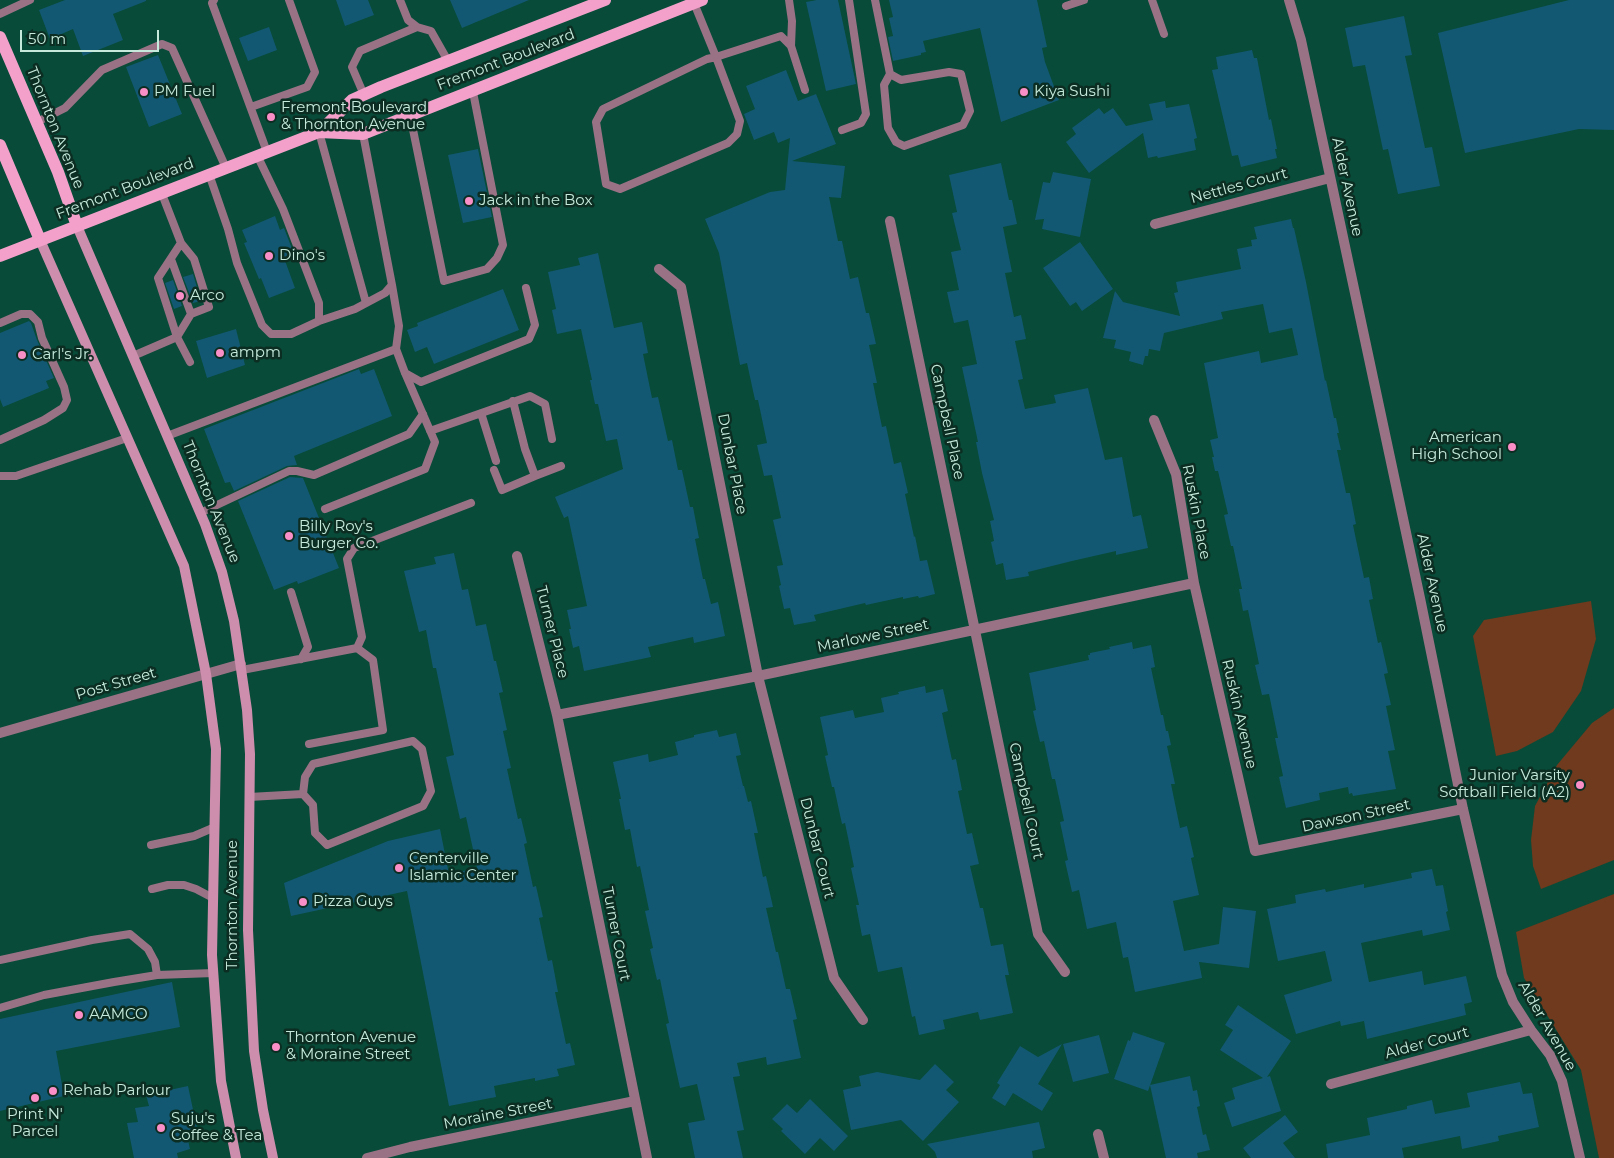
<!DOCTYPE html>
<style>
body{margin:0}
#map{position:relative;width:1614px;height:1158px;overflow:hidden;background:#084b38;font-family:Montserrat,sans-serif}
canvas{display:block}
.scale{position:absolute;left:20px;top:30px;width:139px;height:22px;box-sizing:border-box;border:2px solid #c6ebdc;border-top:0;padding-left:6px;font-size:15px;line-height:18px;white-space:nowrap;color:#c6ebdc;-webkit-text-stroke:4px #0b2d22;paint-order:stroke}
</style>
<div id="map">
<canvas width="1614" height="1158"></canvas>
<div class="scale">50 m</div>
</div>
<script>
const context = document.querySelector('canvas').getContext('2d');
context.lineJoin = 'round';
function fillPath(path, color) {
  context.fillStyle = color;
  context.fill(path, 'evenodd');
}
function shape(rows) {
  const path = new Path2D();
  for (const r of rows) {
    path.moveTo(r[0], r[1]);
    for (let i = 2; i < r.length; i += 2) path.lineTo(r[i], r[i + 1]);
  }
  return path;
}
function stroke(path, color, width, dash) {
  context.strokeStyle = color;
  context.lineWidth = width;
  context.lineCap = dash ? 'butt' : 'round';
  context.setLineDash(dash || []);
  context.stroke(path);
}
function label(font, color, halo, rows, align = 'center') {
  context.font = font + ' Montserrat,sans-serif';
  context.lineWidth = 5;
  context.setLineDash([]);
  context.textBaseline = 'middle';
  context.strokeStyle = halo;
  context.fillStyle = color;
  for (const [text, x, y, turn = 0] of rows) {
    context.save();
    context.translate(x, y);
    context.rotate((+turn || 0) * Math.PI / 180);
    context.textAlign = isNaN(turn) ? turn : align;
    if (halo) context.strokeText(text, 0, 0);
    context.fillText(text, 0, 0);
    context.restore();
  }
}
fillPath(shape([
 [1591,601,1596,639,1581,691,1553,732,1517,751,1496,756,1473,636,1484,620],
 [1614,708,1614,860,1541,889,1533,866,1531,840,1535,806,1557,765,1592,723],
 [1614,894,1614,1158,1599,1158,1581,1070,1524,978,1516,932]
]), '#6f3a1d');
fillPath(shape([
 [65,0,146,0,146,1,113,14,123,40,83,56,73,29,50,39,39,10],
 [336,0,368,0,374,15,345,26],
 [450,0,529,0,462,28],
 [817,0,838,0,856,84,826,91,806,2],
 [889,0,1037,0,1047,47,1042,48,1045,62,1059,100,1001,122,980,28,923,41,926,52,921,53,921,55,893,61,888,37,893,36,889,18,893,17],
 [1569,0,1614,0,1614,130,1579,129,1465,153,1438,33],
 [1404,16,1412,55,1405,56,1425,148,1432,147,1440,186,1398,194,1388,149,1383,150,1365,65,1353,67,1345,28],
 [269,27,277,50,248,61,239,38],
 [1252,50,1254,58,1257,58,1269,120,1271,119,1277,149,1275,149,1277,158,1241,167,1238,155,1232,156,1212,70,1218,69,1216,57],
 [158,55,182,114,149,127,126,67],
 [786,70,798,101,816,94,836,144,792,161,845,166,841,198,829,197,838,241,842,241,850,279,858,277,866,313,869,313,876,344,869,345,877,383,873,383,882,427,886,426,894,464,901,462,908,493,905,494,914,537,915,536,920,561,927,560,935,594,919,598,918,596,903,599,903,597,866,605,865,603,814,615,816,621,794,625,790,608,784,609,779,586,781,585,777,566,783,565,773,520,781,518,772,475,764,476,757,445,767,443,758,400,755,400,747,363,740,365,719,253,705,219,770,192,785,190,790,138,778,143,774,132,754,140,744,114,755,109,746,86],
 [1165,101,1166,108,1189,104,1197,138,1194,139,1196,150,1158,158,1157,156,1148,158,1143,133,1089,173,1066,142,1076,134,1072,128,1099,108,1104,114,1113,108,1126,126,1153,120,1149,104],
 [478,149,492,217,463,223,448,155],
 [1001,163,1009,200,1012,200,1017,224,1003,227,1012,272,1005,273,1014,317,1021,315,1026,339,1015,341,1023,379,1018,380,1025,409,1056,403,1054,395,1088,388,1105,460,1122,457,1133,517,1141,515,1148,548,1116,555,1116,551,1072,561,1028,572,1029,576,1006,580,1003,563,996,565,991,542,994,541,990,521,994,520,982,473,976,442,978,442,962,367,977,364,968,320,954,323,947,292,959,290,951,252,961,250,952,213,957,212,949,175],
 [1053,172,1091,179,1080,237,1042,229,1044,219,1035,220,1043,182,1050,183],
 [275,216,280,230,284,228,294,254,284,258,295,288,269,298,261,278,259,279,244,243,247,242,242,230],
 [1291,219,1293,228,1294,228,1306,282,1325,381,1326,380,1334,418,1336,418,1339,433,1337,433,1341,450,1337,450,1346,493,1350,493,1356,524,1353,525,1364,578,1369,577,1373,599,1369,600,1378,643,1381,642,1388,673,1384,674,1391,705,1386,706,1395,750,1388,751,1396,789,1353,796,1352,793,1349,794,1348,787,1319,793,1320,800,1286,808,1279,777,1283,776,1275,738,1278,738,1269,694,1262,695,1255,665,1259,664,1248,610,1243,611,1239,589,1242,589,1233,546,1231,546,1224,515,1228,514,1218,471,1215,471,1212,457,1214,457,1210,440,1218,438,1204,363,1259,351,1261,363,1298,355,1292,328,1269,333,1263,304,1221,312,1223,319,1164,333,1160,351,1149,349,1148,356,1145,356,1143,365,1129,361,1131,352,1114,348,1116,340,1103,338,1115,291,1123,302,1180,316,1174,293,1178,292,1176,282,1241,269,1237,249,1252,246,1251,240,1257,239,1254,227],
 [1080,242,1113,289,1082,311,1076,302,1070,306,1043,268],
 [598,253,614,328,642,322,648,353,643,354,652,398,658,397,668,441,672,440,678,470,682,470,690,507,693,507,699,538,695,539,703,579,705,579,711,604,718,602,725,636,694,643,693,637,648,647,651,657,584,671,579,646,573,648,569,629,571,629,567,610,587,606,568,516,564,518,555,497,623,469,617,439,606,441,598,404,595,404,590,380,592,380,581,329,557,334,552,310,556,309,548,272,580,265,578,258],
 [193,274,201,301,193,303,183,277],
 [173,280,182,306,174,309,165,283],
 [503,289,519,330,434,364,427,347,415,352,407,330,418,326,417,323],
 [29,321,31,323,37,340,54,378,46,381,49,388,3,407,0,399,0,333],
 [236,329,245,365,207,378,196,341],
 [359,369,361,374,374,369,392,416,294,456,297,465,287,466,234,491,230,482,225,483,204,429],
 [290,477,303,478,339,568,298,584,297,581,274,590,238,501],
 [454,553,462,590,468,589,476,626,486,624,494,661,496,661,503,692,499,693,507,730,503,731,511,768,507,769,518,819,521,818,527,843,524,844,533,887,536,886,543,917,539,918,548,961,552,960,558,992,555,992,566,1044,570,1043,575,1065,557,1069,559,1076,535,1081,535,1078,494,1086,496,1097,449,1106,407,891,291,916,284,883,388,841,440,829,449,874,477,868,466,817,460,819,446,757,454,755,436,668,433,668,426,630,419,632,404,571,436,564,434,557],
 [1132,642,1133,649,1151,645,1155,667,1151,668,1161,715,1163,715,1166,731,1168,731,1171,745,1167,746,1175,784,1171,784,1180,828,1187,826,1194,857,1191,858,1199,895,1173,901,1184,951,1219,944,1223,907,1256,911,1249,968,1199,962,1202,978,1135,992,1128,957,1123,958,1116,922,1087,929,1079,890,1072,892,1065,861,1068,860,1060,822,1064,821,1055,779,1052,779,1044,741,1040,742,1033,711,1036,710,1029,673,1089,660,1088,655,1090,655,1090,653,1110,649,1109,647],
 [925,686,926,693,943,689,948,711,942,713,952,760,956,759,962,790,958,791,967,834,972,833,979,864,970,866,980,908,983,908,991,946,1003,944,1009,975,1005,975,1013,1013,980,1020,978,1012,943,1020,945,1029,919,1035,915,1016,912,1017,902,967,878,972,870,934,862,936,856,905,859,905,851,868,854,867,845,823,842,824,834,787,832,787,825,756,828,755,820,717,853,710,855,718,884,712,881,698,899,694,898,692],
 [717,730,719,737,736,733,741,755,736,756,743,786,744,786,748,802,751,801,758,833,754,833,763,877,766,876,773,907,766,908,776,952,778,952,786,989,790,989,797,1019,793,1020,801,1058,767,1065,766,1057,737,1063,740,1076,733,1077,744,1130,737,1131,743,1158,695,1158,688,1123,705,1120,697,1084,680,1088,666,1024,669,1023,660,979,657,980,650,949,653,948,645,911,649,910,640,866,637,867,630,829,625,830,619,799,621,799,613,762,648,754,649,762,678,755,675,742,694,737,694,735],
 [1432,869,1436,886,1443,885,1448,911,1446,912,1450,930,1423,936,1422,930,1361,943,1369,982,1422,971,1424,985,1466,976,1472,1002,1464,1004,1466,1015,1367,1039,1364,1021,1341,1026,1340,1021,1296,1034,1284,995,1332,981,1325,951,1278,961,1267,909,1296,903,1295,895,1325,889,1326,892,1364,884,1364,888,1412,878,1411,873],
 [172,982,180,1027,56,1051,64,1096,0,1111,0,1019],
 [1238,1005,1291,1041,1267,1077,1270,1076,1281,1111,1232,1127,1224,1103,1235,1099,1232,1088,1263,1078,1220,1050,1233,1030,1225,1025],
 [1133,1032,1165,1043,1148,1091,1114,1079,1128,1040,1130,1041],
 [1099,1035,1109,1073,1073,1082,1063,1044],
 [1062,1044,1038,1084,1053,1093,1042,1111,1013,1093,1005,1106,992,1098,1000,1085,997,1083,1020,1046,1038,1057],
 [935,1064,954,1082,946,1090,959,1102,923,1141,901,1120,851,1130,843,1090,861,1086,859,1076,877,1072,920,1080],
 [1190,1076,1193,1091,1197,1090,1200,1106,1197,1107,1203,1135,1206,1134,1210,1150,1197,1153,1198,1158,1166,1158,1150,1085],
 [1520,1082,1523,1094,1532,1093,1539,1127,1498,1136,1499,1141,1462,1149,1460,1136,1402,1148,1404,1158,1328,1158,1326,1144,1370,1135,1367,1118,1407,1109,1407,1106,1432,1100,1435,1114,1470,1107,1467,1093],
 [188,1086,198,1133,187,1136,190,1149,177,1153,178,1158,134,1158,127,1123,138,1122,135,1108,149,1106,146,1095],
 [810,1099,848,1136,834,1151,820,1138,805,1154,781,1131,783,1129,772,1119,787,1104,797,1113],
 [1285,1115,1298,1132,1283,1143,1295,1158,1251,1158,1243,1148],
 [1039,1122,1045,1148,1032,1151,1033,1158,937,1158,935,1152,927,1144]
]), '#125872');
stroke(shape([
 [214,0,212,3,267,152],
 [400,0,408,20,417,27,431,31,448,61],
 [789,0,792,21,791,46],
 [875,0,890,74,884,85,888,128,896,142,904,146,963,125,970,111,961,74,949,72,901,80,890,74],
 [1152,0,1164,34],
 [694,3,716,57,781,36,791,46,805,90],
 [1066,6,1084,0],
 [0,14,30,0],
 [716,57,740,121,737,134,728,143,620,189,606,184,596,122,603,109,707,59,716,57],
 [364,95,352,67,360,51,417,27],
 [251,107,307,87,315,72,289,0],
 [410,115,444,281,487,269,497,258,503,245,473,92],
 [37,122,65,108,102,70,162,44,172,48,226,168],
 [842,130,861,123,866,114,849,0],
 [319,132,366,303],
 [257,155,283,209,306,269,319,303,319,321],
 [209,174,228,229,237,263,262,325,271,334,291,334,319,321,355,309,385,293,392,285,363,134],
 [181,243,158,278,177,337,190,362],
 [171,259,191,314],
 [392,285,399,326,396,349],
 [0,323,21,314,30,314,38,322,42,338,64,387,67,400,63,408,44,420,0,440],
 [133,356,177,337,191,314,209,307,194,259,181,243,162,194],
 [405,373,421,382,529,339,535,325,526,288],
 [513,401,525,449,535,476,561,466],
 [481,413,496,461],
 [430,431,530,396,545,404,552,439],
 [167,436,396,349,405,373,435,442,425,469,325,509],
 [494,470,502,490,535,476],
 [0,476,16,476,127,438],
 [200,513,289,471,297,471,314,475,409,434,423,414],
 [291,592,308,647,301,659],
 [357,648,362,637,347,559,354,548,471,503],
 [242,670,357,648,373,660,383,730,309,744],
 [249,797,303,794,313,805,315,833,327,845,423,806,431,791,422,749,413,741,313,764,305,777,303,794],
 [151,845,194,836,215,827],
 [152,889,168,885,184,885,196,889,213,898],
 [0,960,92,940,130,934,148,949,155,962,157,975,214,973],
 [0,1008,44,995,114,982,157,975]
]), '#9a7285', 8);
stroke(shape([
 [1289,0,1301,40,1420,598,1463,809,1502,975,1513,1002,1531,1030,1550,1055,1562,1081,1580,1158],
 [890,221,1038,934,1065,972],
 [1155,224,1330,178],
 [659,269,681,287,758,676,834,978,863,1020],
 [1154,420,1176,474,1194,583,1255,851,1463,809],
 [517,556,557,715,647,1158],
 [557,715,758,676,1194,583],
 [0,733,241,664],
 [1331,1084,1531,1030],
 [1098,1134,1104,1158],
 [367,1158,410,1147,635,1101]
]), '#9a7285', 10);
stroke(shape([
 [77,226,205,524,222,572,234,621,247,710,250,754,248,930,254,1051,263,1110,273,1158],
 [40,240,184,566,206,674,216,749,212,955,221,1081,236,1158]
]), '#cd8dac', 10);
stroke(shape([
 [0,37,58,172,77,226],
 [319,132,363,134,702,0],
 [0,145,40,240],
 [0,256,319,132,352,100,381,87,605,0]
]), '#f3a1ca', 12);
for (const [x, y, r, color] of [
 [144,92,5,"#fa8fc7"],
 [1024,92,5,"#fa8fc7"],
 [271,117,5,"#fa8fc7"],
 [469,201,5,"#fa8fc7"],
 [269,256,5,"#fa8fc7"],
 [180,296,5,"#fa8fc7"],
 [220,353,5,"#fa8fc7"],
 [22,355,5,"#fa8fc7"],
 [1512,447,5,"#fa8fc7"],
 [289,536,5,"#fa8fc7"],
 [1580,785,5,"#fa8fc7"],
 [399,868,5,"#fa8fc7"],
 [303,902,5,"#fa8fc7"],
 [79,1015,5,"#fa8fc7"],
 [276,1047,5,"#fa8fc7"],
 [53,1091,5,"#fa8fc7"],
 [35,1098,5,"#fa8fc7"],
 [161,1128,5,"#fa8fc7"]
]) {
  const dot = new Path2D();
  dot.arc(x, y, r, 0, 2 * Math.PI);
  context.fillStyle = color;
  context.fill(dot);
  stroke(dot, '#0b2d22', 2);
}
label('15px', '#c6ebdc', '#0b2d22', [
 ["Fremont Boulevard",506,60,-21],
 ["Thornton Avenue",55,128,68],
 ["Nettles Court",1239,186,-15],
 ["Alder Avenue",1347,187,78],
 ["Fremont Boulevard",125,189,-21],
 ["Campbell Place",947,422,78],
 ["Dunbar Place",732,464,79],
 ["Thornton Avenue",211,502,68],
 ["Ruskin Place",1196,512,79],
 ["Alder Avenue",1432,583,78],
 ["Turner Place",552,632,76],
 ["Marlowe Street",873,636,-12],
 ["Post Street",116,684,-16],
 ["Ruskin Avenue",1239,714,77],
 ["Campbell Court",1026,801,78],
 ["Dawson Street",1356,816,-12],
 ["Dunbar Court",817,848,76],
 ["Thornton Avenue",233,905,-90],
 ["Turner Court",616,934,79],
 ["Alder Avenue",1547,1026,60],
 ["Alder Court",1427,1043,-15],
 ["Moraine Street",498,1114,-11]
]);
label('15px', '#c6ebdc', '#0b2d22', [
 ["PM Fuel",154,92],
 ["Kiya Sushi",1034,92],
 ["Fremont Boulevard",281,108],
 ["& Thornton Avenue",281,125],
 ["Jack in the Box",479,201],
 ["Dino's",279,256],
 ["Arco",190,296],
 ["ampm",230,353],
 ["Carl's Jr.",32,355],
 ["American",1502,438,"right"],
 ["High School",1502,455,"right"],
 ["Billy Roy's",299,527],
 ["Burger Co.",299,544],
 ["Junior Varsity",1570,776,"right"],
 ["Softball Field (A2)",1570,793,"right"],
 ["Centerville",409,859],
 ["Islamic Center",409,876],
 ["Pizza Guys",313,902],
 ["AAMCO",89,1015],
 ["Thornton Avenue",286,1038],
 ["& Moraine Street",286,1055],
 ["Rehab Parlour",63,1091],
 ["Print N'",35,1115,"center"],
 ["Parcel",35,1132,"center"],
 ["Suju's",171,1119],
 ["Coffee & Tea",171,1136]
], 'left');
</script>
